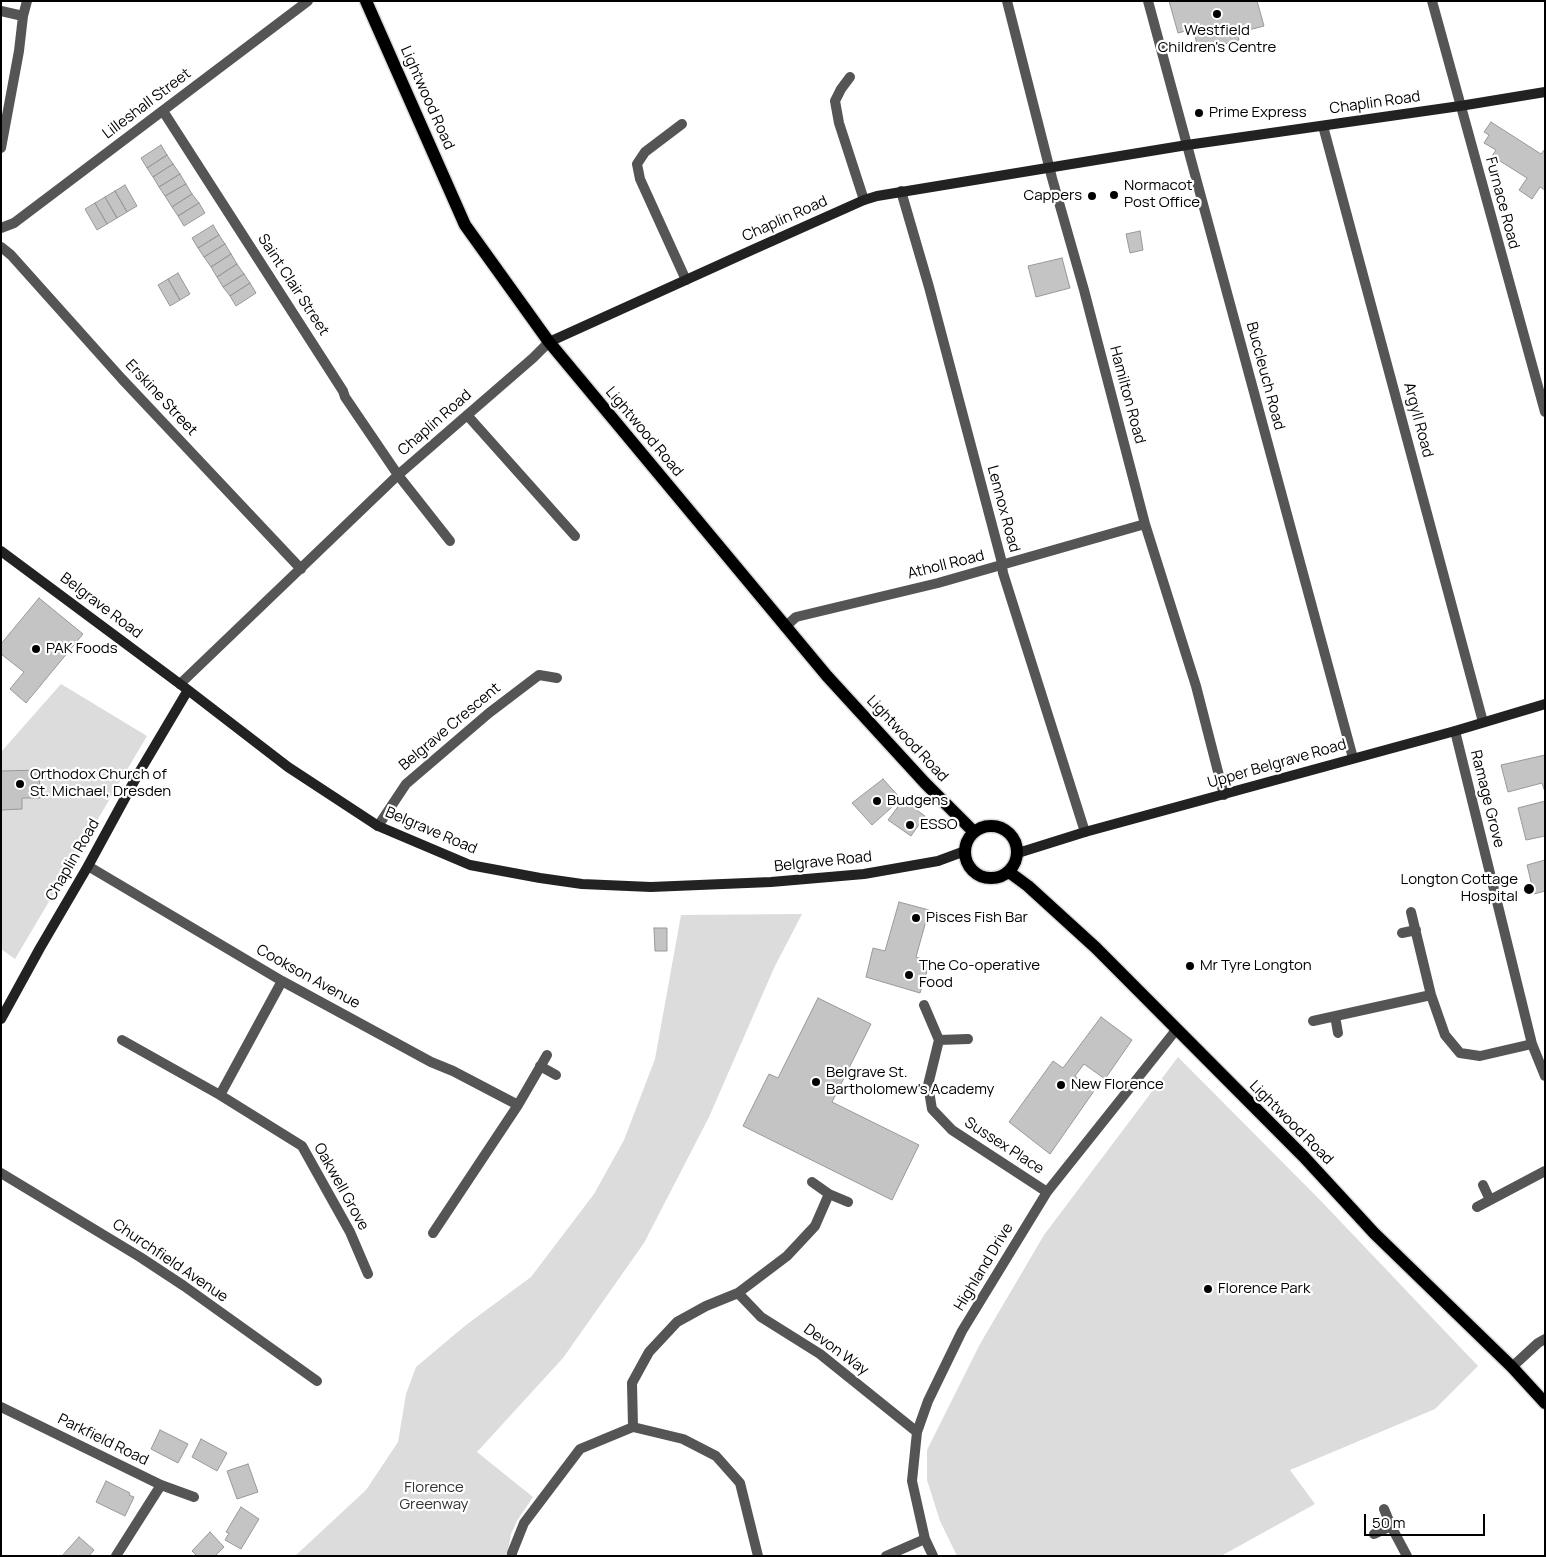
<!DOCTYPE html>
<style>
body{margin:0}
#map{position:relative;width:1546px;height:1557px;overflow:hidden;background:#fff;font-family:Manrope,sans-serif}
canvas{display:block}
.frame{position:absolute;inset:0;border:2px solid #000;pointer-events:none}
.scale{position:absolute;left:1364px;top:1514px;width:121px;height:22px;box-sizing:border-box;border:2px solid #000;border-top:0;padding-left:6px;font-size:15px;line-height:18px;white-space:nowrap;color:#000;-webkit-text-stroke:4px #fff;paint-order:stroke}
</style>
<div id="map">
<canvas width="1546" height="1557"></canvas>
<div class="frame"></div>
<div class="scale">50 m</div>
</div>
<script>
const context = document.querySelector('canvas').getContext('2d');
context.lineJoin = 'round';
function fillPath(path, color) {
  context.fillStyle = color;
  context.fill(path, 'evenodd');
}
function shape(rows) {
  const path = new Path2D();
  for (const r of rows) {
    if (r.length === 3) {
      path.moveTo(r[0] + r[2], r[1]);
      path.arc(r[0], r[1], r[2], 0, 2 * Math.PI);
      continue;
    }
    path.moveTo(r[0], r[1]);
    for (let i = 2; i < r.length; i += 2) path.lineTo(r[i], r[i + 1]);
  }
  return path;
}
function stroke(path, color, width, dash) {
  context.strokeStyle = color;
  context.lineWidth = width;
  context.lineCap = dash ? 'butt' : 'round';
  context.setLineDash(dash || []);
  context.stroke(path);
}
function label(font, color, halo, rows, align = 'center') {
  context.font = font + ' Manrope,sans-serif';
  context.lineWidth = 4.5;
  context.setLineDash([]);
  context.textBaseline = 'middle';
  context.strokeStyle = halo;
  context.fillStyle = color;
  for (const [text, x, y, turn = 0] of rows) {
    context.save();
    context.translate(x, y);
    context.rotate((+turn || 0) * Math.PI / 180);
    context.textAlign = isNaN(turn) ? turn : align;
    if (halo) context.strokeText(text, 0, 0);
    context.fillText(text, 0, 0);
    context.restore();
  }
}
fillPath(shape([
 [61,684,147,736,15,959,1,949,1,752],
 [802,914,774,968,709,1117,644,1243,563,1358,477,1452,533,1497,517,1521,511,1534,507,1556,295,1556,366,1490,398,1442,406,1394,416,1367,466,1325,531,1277,594,1194,624,1140,655,1059,681,915],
 [1178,1057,1321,1201,1478,1366,1435,1409,1290,1470,1315,1504,1221,1556,957,1556,940,1521,927,1480,927,1450,980,1344,1044,1235]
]), '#dcdcdc');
const building = shape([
 [1169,1,1257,1,1264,26,1237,33,1239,40,1206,49,1204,42,1197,44,1193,29,1178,33,1169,1],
 [1491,122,1541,154,1545,149,1545,190,1540,187,1532,199,1519,190,1527,178,1492,156,1496,150,1484,143,1489,135,1484,132,1491,122],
 [161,145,167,155,147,168,141,158,161,145],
 [167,155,173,164,153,177,147,168,167,155],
 [173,164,180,174,159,187,153,177,173,164],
 [180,174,186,184,165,196,159,187,180,174],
 [186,184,192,194,172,207,165,196,186,184],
 [125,185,137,206,127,212,115,191,125,185],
 [115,191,127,212,117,218,105,197,115,191],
 [192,194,199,203,178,216,172,207,192,194],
 [105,197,117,218,107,224,95,203,105,197],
 [95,203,107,224,97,230,85,209,95,203],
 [199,203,205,213,184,226,178,216,199,203],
 [213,225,219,235,198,248,192,238,213,225],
 [1140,231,1143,250,1130,253,1126,234,1140,231],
 [219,235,225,244,204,257,198,248,219,235],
 [225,244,231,254,211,267,204,257,225,244],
 [231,254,237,264,217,277,211,267,231,254],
 [1062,258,1070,288,1036,297,1028,266,1062,258],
 [237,264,244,274,223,287,217,277,237,264],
 [178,273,190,294,180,300,168,279,178,273],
 [244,274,250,283,230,296,223,287,244,274],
 [168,279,180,300,170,306,158,285,168,279],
 [250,283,256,293,236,306,230,296,250,283],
 [39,598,83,634,26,703,10,689,24,672,1,654,1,644,39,598],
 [1545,755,1545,792,1542,783,1508,792,1501,765,1545,755],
 [39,770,40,798,22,798,22,809,1,810,1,771,39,770],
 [883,779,901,799,872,825,852,803,883,779],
 [903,800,925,816,911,836,888,820,903,800],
 [1545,801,1545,836,1526,840,1518,808,1545,801],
 [1545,860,1545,891,1534,894,1527,865,1545,860],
 [899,902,929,910,916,957,930,962,920,993,866,977,873,948,885,951,899,902],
 [654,928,667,928,667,951,655,951,654,928],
 [818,998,871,1024,832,1102,919,1145,892,1200,743,1126,769,1074,778,1078,818,998],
 [1101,1017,1132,1040,1105,1079,1084,1064,1075,1076,1094,1091,1050,1154,1009,1122,1053,1061,1063,1068,1101,1017],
 [160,1430,188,1444,178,1463,151,1449,160,1430],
 [201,1439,227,1453,217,1471,192,1457,201,1439],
 [248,1464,258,1492,237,1499,227,1471,248,1464],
 [106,1481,130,1493,129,1495,134,1497,125,1516,96,1502,106,1481],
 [241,1507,259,1519,241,1549,225,1540,229,1533,226,1532,241,1507],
 [210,1532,224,1547,215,1556,197,1556,192,1551,210,1532],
 [79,1537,94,1550,89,1556,62,1556,79,1537]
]);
fillPath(building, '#c4c4c4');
stroke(building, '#999', 1);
const primary = shape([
 [366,1,465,225,549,342,827,676,925,783,974,832],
 [991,852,26],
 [1009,872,1028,886,1096,948,1304,1157,1374,1233,1512,1367,1545,1403]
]);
stroke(primary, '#dbdbdb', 15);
stroke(shape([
 [1007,1,1052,178,1084,290,1145,524,1196,686,1224,795],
 [1148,1,1353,758],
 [1432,1,1545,412],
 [1,11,23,16],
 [850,77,841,89,835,101,839,123,864,200],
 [163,111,343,391,345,397,398,475,450,541],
 [682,124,645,152,637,164,640,179,686,280],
 [1323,126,1483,722],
 [1,148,19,51,23,16,27,1],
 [901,191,929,287,1001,559,1003,573,1085,832],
 [1,228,14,223,308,1],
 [1,247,11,255,122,379,301,569],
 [467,415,575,536],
 [785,627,796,617,938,583,1145,524],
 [180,684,398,475,533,358,549,342],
 [1455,731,1532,1044,1545,1076],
 [378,826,406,784,489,713,539,675,557,678],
 [88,866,282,981,431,1062,453,1071,518,1105],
 [1411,912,1431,995,1445,1035,1460,1053,1480,1056,1532,1044],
 [1402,933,1416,930],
 [924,1005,939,1040],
 [1335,1016,1338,1033],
 [1313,1021,1431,995],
 [968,1039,939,1040,928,1085,932,1109,952,1130,1047,1192],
 [122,1040,220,1095,302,1146,350,1232,368,1274],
 [540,1066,556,1075],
 [220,1095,282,981],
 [1,1173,140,1257,184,1286,317,1381],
 [812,1182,829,1194,848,1202],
 [1483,1185,1490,1200],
 [1477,1207,1545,1171],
 [433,1233,518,1105,547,1055],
 [738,1293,761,1317,820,1354,917,1432],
 [1512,1367,1538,1343,1545,1339],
 [1,1407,161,1485,194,1497],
 [633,1427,632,1383,649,1352,677,1322,706,1306,738,1293,787,1256,815,1226,829,1194],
 [1384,1509,1391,1526,1407,1556],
 [1374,1534,1391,1526],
 [116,1556,161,1485],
 [512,1556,512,1553,524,1523,580,1449,633,1427,683,1439,716,1456,740,1483,758,1556],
 [886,1556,925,1539],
 [933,1556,925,1539,912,1481,917,1432,928,1401,962,1331,1047,1192,1176,1030]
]), '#555', 10);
stroke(shape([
 [549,342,752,250,864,200,877,196,1187,145,1460,106,1545,92],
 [1,551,188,690,288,767,378,826,470,865,540,878,582,884,651,887,771,882,864,874,938,861,965,851],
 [1018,853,1085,832,1455,731,1545,704],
 [1,1019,40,948,88,866,137,776,188,690]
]), '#222', 10);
stroke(primary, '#000', 12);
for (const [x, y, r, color] of [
 [1217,14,5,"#000"],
 [1199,113,5,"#000"],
 [1114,195,5,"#000"],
 [1092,196,5,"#000"],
 [36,649,5,"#000"],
 [20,784,5,"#000"],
 [877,801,5,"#000"],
 [910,825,5,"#000"],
 [1529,889,6,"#000"],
 [916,918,5,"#000"],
 [1190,966,5,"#000"],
 [909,975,5,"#000"],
 [816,1082,5,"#000"],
 [1061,1085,5,"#000"],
 [1208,1289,5,"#000"]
]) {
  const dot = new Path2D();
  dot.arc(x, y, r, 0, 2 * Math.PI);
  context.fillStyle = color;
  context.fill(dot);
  stroke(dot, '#fff', 2);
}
label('15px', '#000', '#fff', [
 ["Westfield",1217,31,"center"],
 ["Children's Centre",1217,48,"center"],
 ["Prime Express",1209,113],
 ["Normacot",1124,186],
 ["Post Office",1124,203],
 ["Cappers",1082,196,"right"],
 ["PAK Foods",46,649],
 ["Orthodox Church of",30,775],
 ["St. Michael, Dresden",30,792],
 ["Budgens",887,801],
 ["ESSO",920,825],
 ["Longton Cottage",1518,880,"right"],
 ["Hospital",1518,897,"right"],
 ["Pisces Fish Bar",926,918],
 ["The Co-operative",919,966],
 ["Food",919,983],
 ["Mr Tyre Longton",1200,966],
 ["Belgrave St.",826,1073],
 ["Bartholomew's Academy",826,1090],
 ["New Florence",1071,1085],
 ["Florence Park",1218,1289]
], 'left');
label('15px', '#000', '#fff', [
 ["Lightwood Road",427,98,66],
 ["Chaplin Road",1375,103,-8],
 ["Lilleshall Street",147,104,-37],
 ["Furnace Road",1502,203,75],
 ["Chaplin Road",785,219,-24],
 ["Saint Clair Street",293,285,57],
 ["Buccleuch Road",1265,376,75],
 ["Hamilton Road",1127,395,75],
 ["Erskine Street",161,398,47],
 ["Argyll Road",1418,420,75],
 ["Chaplin Road",435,423,-41],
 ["Lightwood Road",644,432,50],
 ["Lennox Road",1003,509,75],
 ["Atholl Road",946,565,-14],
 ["Belgrave Road",101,606,37],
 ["Belgrave Crescent",450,727,-40],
 ["Lightwood Road",907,739,47],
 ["Upper Belgrave Road",1277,764,-16],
 ["Ramage Grove",1487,799,76],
 ["Belgrave Road",431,831,23],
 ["Chaplin Road",73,860,-60],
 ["Belgrave Road",823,862,-6],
 ["Cookson Avenue",308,977,29],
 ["Lightwood Road",1291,1123,45],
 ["Sussex Place",1004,1146,33],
 ["Oakwell Grove",341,1187,61],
 ["Churchfield Avenue",170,1261,34],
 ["Highland Drive",984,1267,-59],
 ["Devon Way",836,1350,36],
 ["Parkfield Road",103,1440,26]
]);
label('15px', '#333', '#fff', [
 ["Florence",434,1488],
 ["Greenway",434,1505]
]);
</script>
